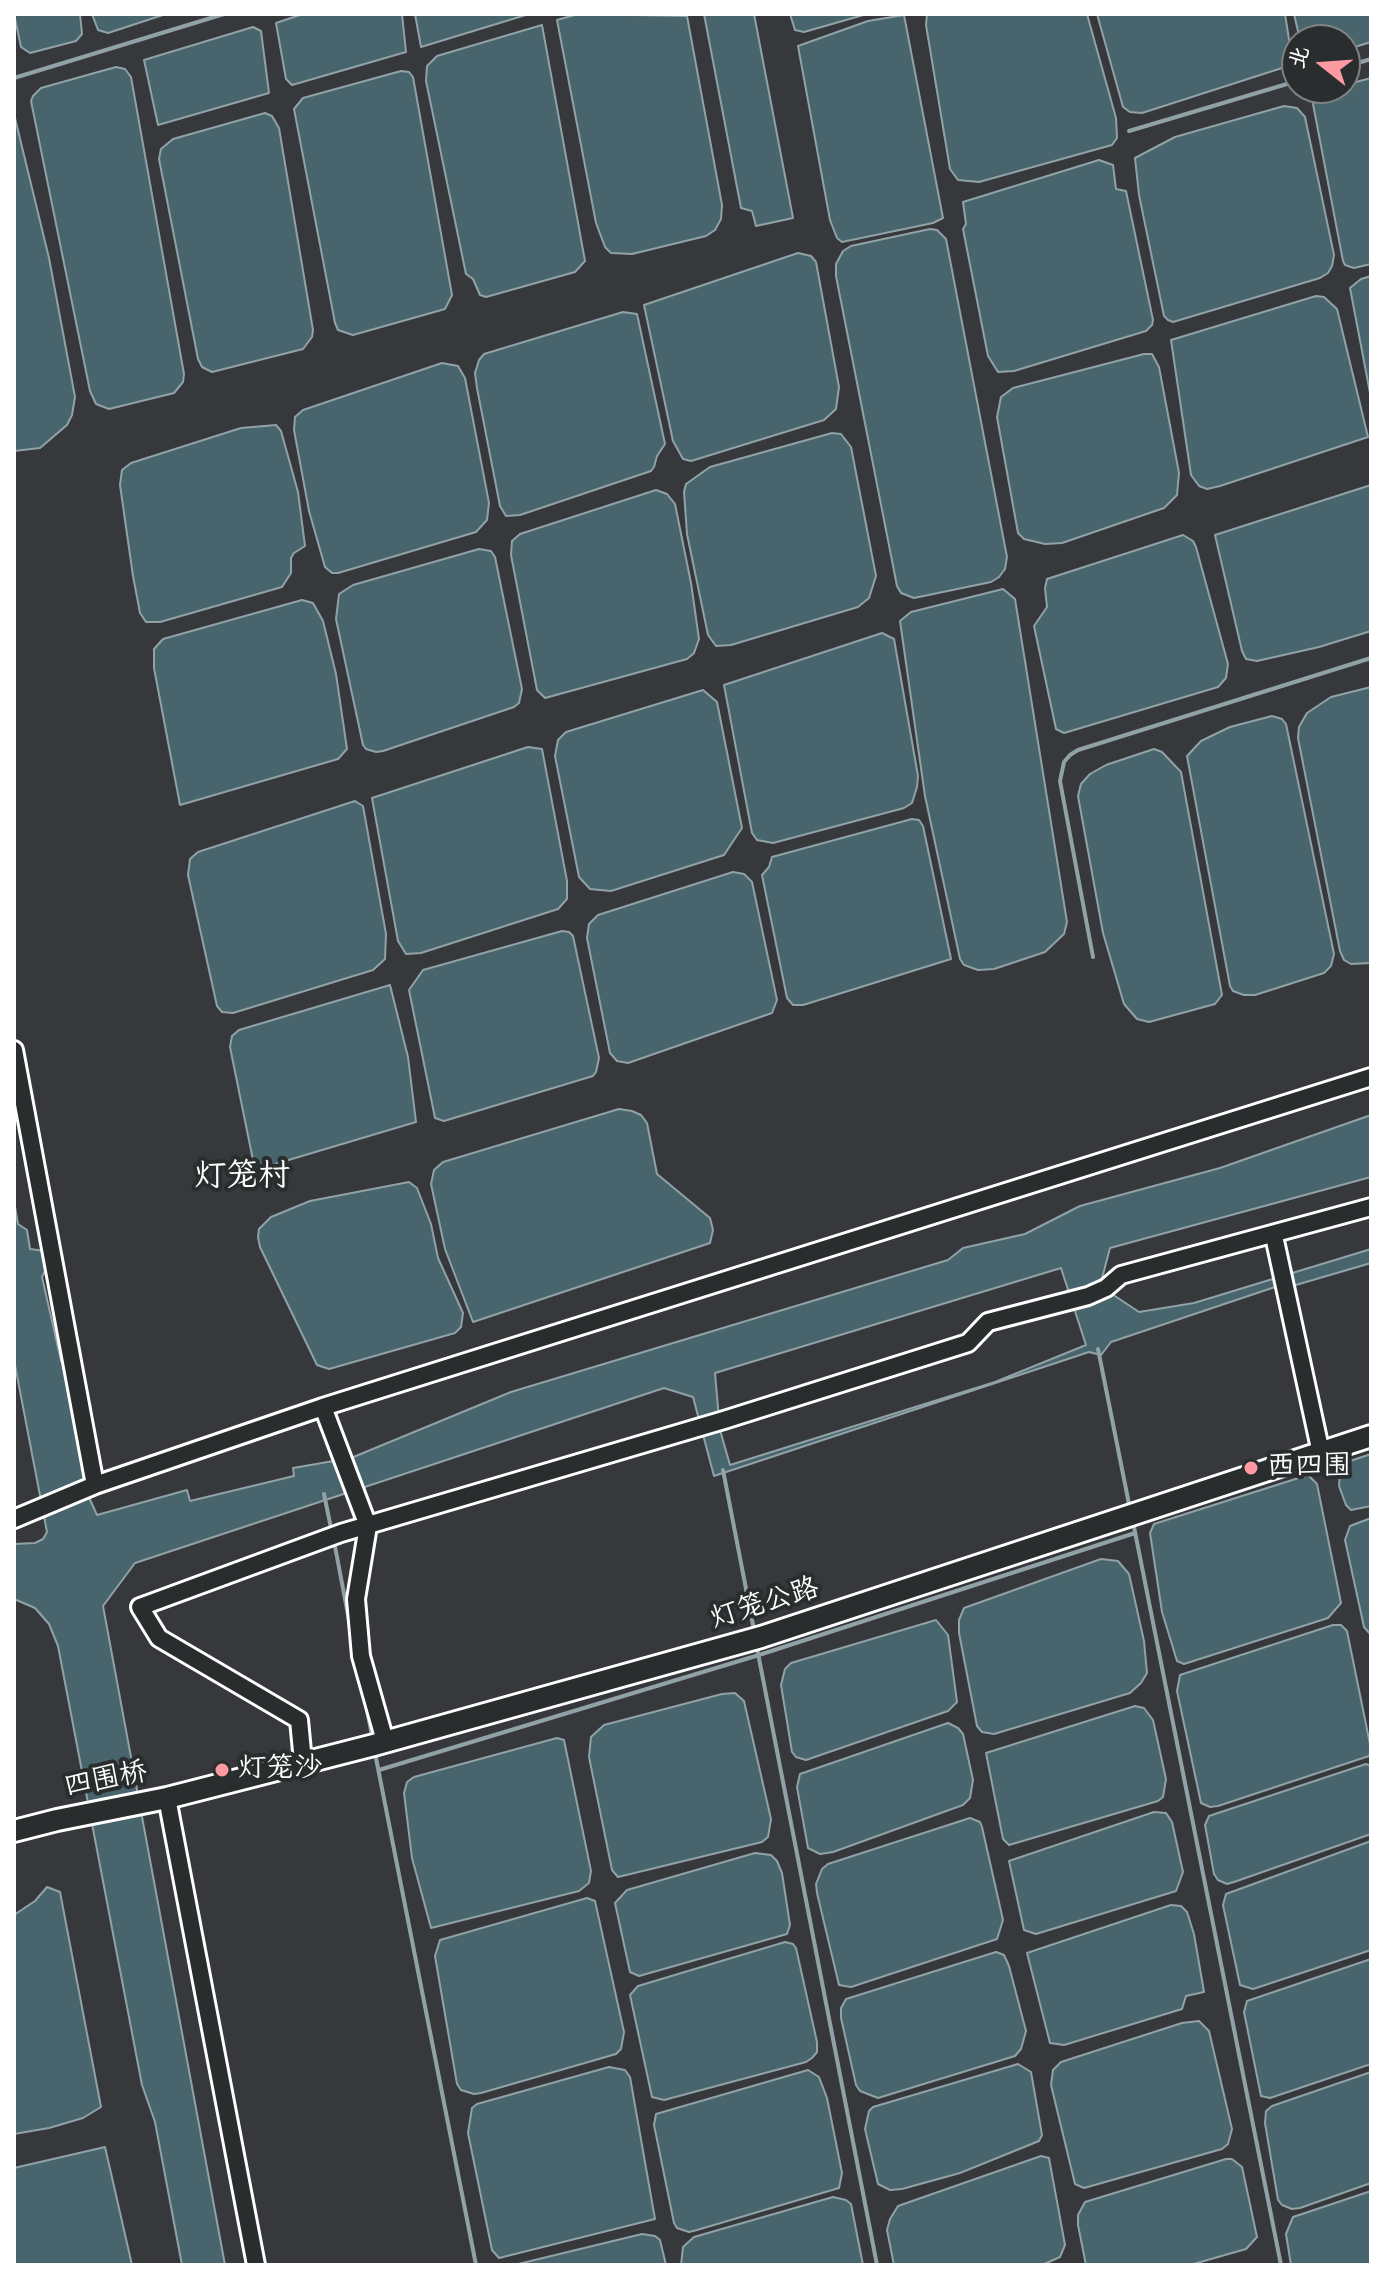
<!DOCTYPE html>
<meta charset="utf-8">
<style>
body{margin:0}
#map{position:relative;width:1385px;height:2279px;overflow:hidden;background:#36383c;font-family:Mynerve,"LXGW WenKai TC",sans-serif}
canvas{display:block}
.frame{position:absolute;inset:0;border:16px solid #fff;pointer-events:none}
.north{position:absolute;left:1281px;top:24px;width:80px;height:80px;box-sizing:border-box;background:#2a2d2e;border:2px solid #7f8182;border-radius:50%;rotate:287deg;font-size:22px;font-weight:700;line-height:32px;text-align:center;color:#fff}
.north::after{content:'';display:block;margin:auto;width:28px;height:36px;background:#ff9aa2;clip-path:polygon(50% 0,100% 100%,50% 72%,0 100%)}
</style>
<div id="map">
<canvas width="1385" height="2279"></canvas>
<div class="frame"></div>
<div class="north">北</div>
</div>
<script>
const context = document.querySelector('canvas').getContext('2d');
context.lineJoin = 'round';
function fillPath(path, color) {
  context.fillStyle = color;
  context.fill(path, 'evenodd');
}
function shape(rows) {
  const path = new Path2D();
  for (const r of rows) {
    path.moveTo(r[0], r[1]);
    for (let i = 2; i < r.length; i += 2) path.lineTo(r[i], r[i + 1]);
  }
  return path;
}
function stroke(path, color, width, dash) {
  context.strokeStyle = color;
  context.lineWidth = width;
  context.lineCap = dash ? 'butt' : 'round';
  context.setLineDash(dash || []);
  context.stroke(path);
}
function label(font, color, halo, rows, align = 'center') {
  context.font = font + ' Mynerve,"LXGW WenKai TC",sans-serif';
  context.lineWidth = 8;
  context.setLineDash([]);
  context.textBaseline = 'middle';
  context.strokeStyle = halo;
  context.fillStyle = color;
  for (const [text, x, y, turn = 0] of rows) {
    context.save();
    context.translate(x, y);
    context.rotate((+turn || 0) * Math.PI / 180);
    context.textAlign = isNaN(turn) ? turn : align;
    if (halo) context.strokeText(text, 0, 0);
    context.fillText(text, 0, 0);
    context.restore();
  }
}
const water = shape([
 [14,14,80,14,82,34,76,41,30,53,21,47,14,14],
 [92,14,166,14,108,33,98,30,92,14],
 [303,14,402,14,406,52,292,85,286,79,276,23,303,14],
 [415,14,529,14,421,47,415,14],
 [578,14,687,16,722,205,721,219,715,230,706,236,632,254,611,253,605,247,596,223,557,20,578,14],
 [704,14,754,14,793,218,756,226,752,211,741,208,704,14],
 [790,14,867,14,804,32,795,30,790,14],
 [927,14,1087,14,1116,118,1117,138,1112,145,979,182,958,180,950,169,926,25,927,14],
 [1097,14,1285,14,1291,52,1287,64,1282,68,1142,113,1130,112,1123,107,1097,14],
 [1294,14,1371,14,1371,42,1345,50,1345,40,1300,40,1294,14],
 [904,15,943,218,933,223,842,242,837,238,830,220,798,46,868,21,904,15],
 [542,25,585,261,575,272,486,297,480,295,473,279,466,274,426,81,427,66,437,56,542,25],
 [253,27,261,31,269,93,158,125,144,60,253,27],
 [116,67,125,69,131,77,184,374,183,382,174,393,109,409,96,404,90,391,31,101,33,96,41,88,116,67],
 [401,71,409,72,413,77,452,295,445,309,353,335,338,330,335,323,294,109,303,98,401,71],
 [1371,78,1371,264,1354,268,1345,265,1343,261,1313,104,1317,95,1323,92,1345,88,1345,85,1371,78],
 [1284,106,1297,108,1305,117,1334,255,1332,266,1328,273,1320,278,1173,322,1168,320,1164,316,1139,195,1135,158,1175,137,1284,106],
 [265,113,272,116,279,128,313,330,312,337,303,349,212,372,202,367,198,359,159,159,161,149,173,139,265,113],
 [14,114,49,258,75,397,72,415,67,425,40,448,14,451,14,114],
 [1099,160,1113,165,1116,189,1126,191,1153,320,1152,325,1146,331,1014,371,998,372,988,356,963,229,966,224,963,202,1099,160],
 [930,229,937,230,946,239,1007,557,1005,569,999,577,991,582,914,598,901,593,897,586,836,276,836,264,843,251,851,246,930,229],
 [798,253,811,256,816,262,839,387,836,409,824,420,691,461,683,459,673,441,644,305,798,253],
 [1371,276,1371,398,1350,288,1361,279,1371,276],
 [1316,296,1324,297,1337,309,1368,437,1220,486,1207,489,1199,486,1191,475,1171,340,1316,296],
 [623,312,637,314,665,444,657,456,654,467,651,471,520,515,506,516,500,506,477,388,475,373,479,360,484,354,623,312],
 [1144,354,1152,354,1159,367,1179,473,1177,495,1164,508,1062,543,1045,544,1024,539,1018,533,997,417,1001,397,1013,388,1144,354],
 [442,363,458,366,465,378,489,503,487,520,476,532,338,573,332,573,325,567,309,511,294,430,295,417,303,410,442,363],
 [276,425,281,431,298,492,305,546,294,553,291,558,291,573,282,587,160,622,146,622,140,613,133,576,120,485,122,470,131,463,241,428,276,425],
 [832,433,841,434,851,447,876,576,869,598,858,607,731,645,716,646,708,635,687,534,684,492,686,484,710,467,832,433],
 [1371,485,1371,631,1319,647,1257,661,1246,659,1242,651,1215,535,1371,485],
 [656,490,667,494,675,504,691,583,699,639,694,653,687,659,545,698,537,690,511,555,512,541,520,534,656,490],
 [1183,535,1193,541,1196,547,1228,664,1226,678,1218,687,1064,733,1056,729,1034,626,1047,607,1045,588,1047,579,1183,535],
 [479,549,491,551,495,557,522,689,519,703,514,707,383,751,376,752,366,749,363,745,336,619,339,594,353,585,479,549],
 [1003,589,1015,599,1067,922,1064,934,1045,952,994,969,978,970,964,965,960,959,925,796,900,621,911,612,1003,589],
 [302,600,313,603,323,621,336,674,347,749,338,759,180,805,154,668,154,649,163,639,302,600],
 [882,633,894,639,918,776,917,787,912,803,904,808,773,843,757,840,752,833,724,685,882,633],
 [1371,687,1371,963,1351,964,1344,960,1340,951,1298,738,1299,727,1307,713,1331,697,1371,687],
 [703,690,717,702,742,828,724,855,611,891,590,889,579,877,555,756,558,740,566,732,703,690],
 [1272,716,1282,719,1286,724,1334,954,1331,966,1324,973,1255,995,1244,995,1233,991,1230,986,1187,756,1201,741,1230,727,1272,716],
 [528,747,542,749,567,881,567,899,558,909,421,953,406,954,398,941,372,798,528,747],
 [1154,749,1162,752,1181,772,1222,995,1215,1004,1149,1022,1137,1019,1124,1004,1103,933,1078,796,1081,784,1090,774,1106,765,1154,749],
 [355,801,363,806,386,934,385,959,373,970,233,1013,222,1012,217,1006,188,875,190,859,198,852,355,801],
 [912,819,919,820,923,826,951,959,803,1005,793,1005,787,998,762,875,769,867,772,857,912,819],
 [733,872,744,874,752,882,777,1000,772,1013,628,1063,617,1061,610,1053,587,938,589,924,598,915,733,872],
 [562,931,569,932,573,936,599,1058,596,1072,593,1076,444,1121,435,1118,409,990,423,970,562,931],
 [390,985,408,1057,416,1122,255,1170,230,1047,232,1036,239,1030,390,985],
 [619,1109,632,1111,641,1115,647,1123,657,1174,710,1218,713,1230,710,1243,473,1322,445,1249,431,1184,434,1170,443,1162,619,1109],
 [1371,1115,1371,1177,1110,1248,1100,1286,1139,1312,1194,1303,1371,1249,1371,1263,1289,1287,1278,1286,1111,1342,1101,1355,1089,1352,714,1476,693,1397,664,1388,135,1563,103,1606,225,2265,182,2265,155,2122,142,2085,58,1646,49,1624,35,1608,14,1599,14,1544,35,1543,43,1539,47,1532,14,1360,14,1201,18,1224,27,1230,30,1249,53,1252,53,1268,45,1271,42,1277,61,1361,68,1364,87,1493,97,1515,187,1490,190,1501,294,1476,293,1468,351,1458,511,1392,948,1260,963,1248,1025,1234,1080,1206,1220,1168,1371,1115],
 [1061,1268,1086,1345,995,1382,730,1465,720,1430,715,1373,1061,1268],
 [409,1182,417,1188,431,1224,438,1258,463,1313,461,1327,455,1333,329,1369,317,1365,260,1247,258,1237,259,1229,271,1217,310,1201,409,1182],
 [1371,1454,1371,1506,1351,1510,1346,1505,1339,1486,1340,1471,1347,1462,1371,1454],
 [1308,1475,1317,1484,1341,1603,1328,1618,1184,1664,1177,1661,1162,1612,1150,1533,1154,1524,1308,1475],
 [1371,1518,1371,1635,1364,1627,1345,1540,1350,1526,1371,1518],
 [1101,1559,1118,1561,1129,1574,1144,1641,1147,1673,1141,1683,1130,1693,994,1734,982,1732,977,1726,959,1633,959,1620,964,1608,1101,1559],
 [936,1620,948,1635,957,1702,948,1711,806,1760,796,1757,792,1752,781,1685,785,1669,791,1663,936,1620],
 [1333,1625,1341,1625,1347,1631,1371,1749,1369,1756,1218,1806,1210,1807,1201,1803,1177,1691,1180,1675,1333,1625],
 [735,1693,744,1701,771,1819,768,1837,762,1842,618,1877,612,1870,589,1757,591,1737,604,1725,722,1694,735,1693],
 [1135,1706,1144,1708,1153,1720,1166,1779,1163,1797,1158,1801,1009,1845,1003,1839,986,1753,1135,1706],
 [948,1723,958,1728,963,1734,973,1780,970,1798,963,1805,833,1852,820,1854,808,1848,797,1787,800,1774,948,1723],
 [557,1738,564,1740,591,1871,589,1883,579,1891,431,1928,412,1858,404,1793,407,1782,414,1777,557,1738],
 [1366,1764,1371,1766,1371,1834,1234,1882,1227,1884,1218,1880,1214,1874,1205,1825,1209,1816,1366,1764],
 [1154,1812,1166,1813,1172,1822,1183,1872,1176,1891,1036,1934,1024,1930,1009,1861,1154,1812],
 [970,1818,980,1822,982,1827,1003,1920,997,1939,851,1987,839,1985,817,1893,816,1884,822,1869,828,1864,970,1818],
 [1371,1841,1371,1950,1253,1989,1240,1985,1223,1905,1226,1894,1371,1841],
 [755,1853,771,1855,777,1861,782,1873,790,1925,787,1934,639,1976,630,1972,615,1903,627,1890,755,1853],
 [47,1887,60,1892,101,2107,83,2118,49,2128,14,2134,14,1915,35,1901,47,1887],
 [587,1898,595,1901,624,2032,621,2049,616,2054,481,2093,474,2094,461,2090,457,2084,435,1956,440,1940,587,1898],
 [1171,1905,1181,1906,1187,1912,1194,1934,1204,1992,1186,1996,1182,2009,1064,2045,1050,2043,1027,1953,1171,1905],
 [785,1942,793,1944,796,1948,817,2042,817,2052,812,2058,806,2062,664,2100,652,2097,630,1995,638,1986,785,1942],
 [996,1952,1004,1955,1009,1966,1026,2031,1021,2049,1015,2056,878,2098,860,2091,856,2085,841,2018,841,2008,846,1999,996,1952],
 [1371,1959,1371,2064,1270,2098,1261,2096,1244,2012,1247,2001,1371,1959],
 [1199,2021,1209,2031,1232,2129,1228,2144,1222,2149,1084,2188,1075,2184,1051,2085,1053,2070,1061,2062,1182,2023,1199,2021],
 [1018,2064,1031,2072,1042,2135,1039,2141,960,2173,902,2189,890,2190,878,2184,865,2129,869,2111,873,2107,1018,2064],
 [609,2067,625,2070,630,2077,655,2219,499,2258,492,2250,468,2133,472,2108,477,2104,609,2067],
 [808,2070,819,2077,827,2098,842,2173,839,2188,697,2230,689,2232,677,2228,674,2223,654,2125,656,2114,808,2070],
 [1371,2072,1371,2183,1300,2208,1292,2209,1282,2205,1278,2200,1265,2123,1266,2111,1272,2106,1371,2072],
 [105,2147,132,2265,14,2265,14,2168,105,2147],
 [1041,2156,1049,2158,1065,2245,1060,2257,1042,2265,894,2265,887,2230,890,2219,898,2206,1041,2156],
 [1226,2159,1232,2159,1242,2167,1257,2237,1246,2249,1190,2265,1086,2265,1078,2225,1078,2215,1085,2202,1226,2159],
 [1371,2191,1371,2265,1291,2265,1286,2234,1293,2217,1371,2191],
 [833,2197,846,2200,851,2204,863,2265,681,2265,683,2247,694,2237,833,2197],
 [642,2234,655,2236,660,2240,666,2265,514,2265,642,2234]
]);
fillPath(water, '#48646c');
stroke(water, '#91a2a7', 2);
stroke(shape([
 [1345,67,1371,59],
 [14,78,224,14],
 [1129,131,1297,81],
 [1093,957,1060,781,1064,762,1070,755,1078,750,1371,658],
 [1098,1349,1130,1509],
 [723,1470,754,1630],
 [324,1494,332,1533],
 [1133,1522,1281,2265],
 [334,1541,351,1631],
 [756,1643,877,2265],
 [364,1694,373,1741],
 [375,1753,476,2265],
 [379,1770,759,1655,1135,1533]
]), '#91a2a7', 4);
const minor = shape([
 [14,1050,95,1485],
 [1274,1236,1321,1453],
 [323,1407,368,1526,356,1599,361,1656,385,1741],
 [14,1519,95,1485,323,1407,1371,1077],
 [303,1762,299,1720,159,1638,140,1607,341,1533,724,1420,968,1343,988,1322,1088,1296,1106,1288,1121,1275,1371,1207],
 [167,1798,256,2265]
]);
const tertiary = shape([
 [14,1831,57,1820,167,1798,374,1745,761,1637,1371,1436]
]);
stroke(minor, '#fff', 22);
stroke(tertiary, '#fff', 26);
stroke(minor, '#2a2d2e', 16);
stroke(tertiary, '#2a2d2e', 20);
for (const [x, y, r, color] of [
 [1251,1468,8,"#ff9aa2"],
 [222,1770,8,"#ff9aa2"]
]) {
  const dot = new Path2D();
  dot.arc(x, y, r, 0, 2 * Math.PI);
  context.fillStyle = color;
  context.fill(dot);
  stroke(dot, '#2a2d2e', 3);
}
label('28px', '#fff', '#2a2d2e', [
 ["西四围",1267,1468],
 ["灯笼沙",238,1770]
], 'left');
label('28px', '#fff', '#2a2d2e', [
 ["灯笼公路",765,1605,-17],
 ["四围桥",106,1781,-11]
]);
label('32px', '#fff', '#2a2d2e', [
 ["灯笼村",242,1178]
]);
</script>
